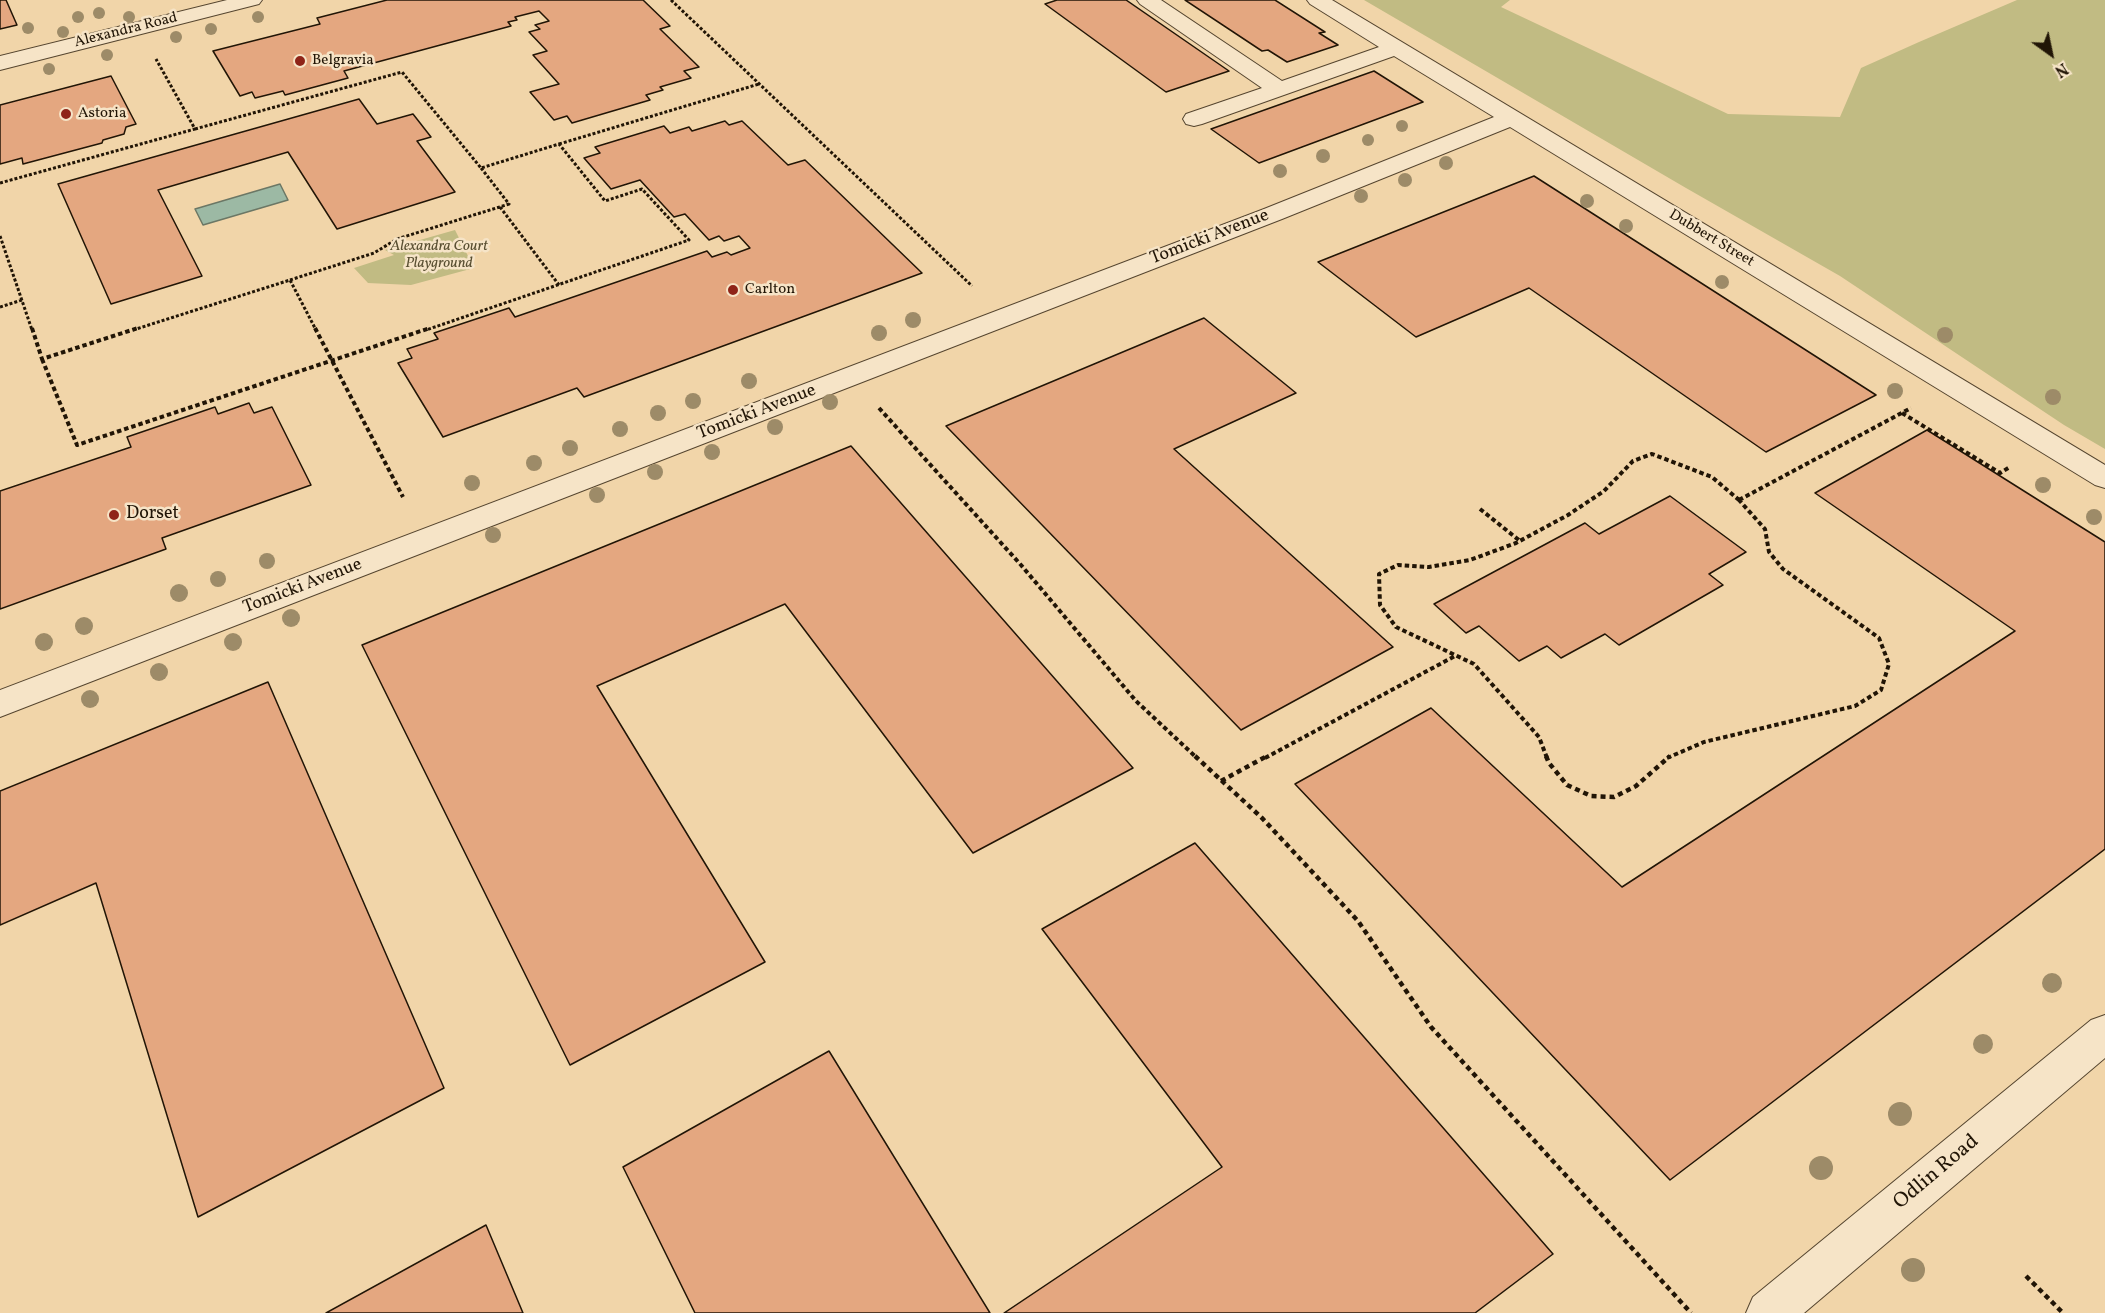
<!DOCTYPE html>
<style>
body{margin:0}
#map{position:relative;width:2105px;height:1313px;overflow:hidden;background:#f1d5a9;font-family:Vollkorn,serif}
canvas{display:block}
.north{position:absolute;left:2021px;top:24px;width:60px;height:60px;-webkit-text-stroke:4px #f6e4c7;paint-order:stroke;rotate:147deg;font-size:16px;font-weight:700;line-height:24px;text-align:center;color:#211506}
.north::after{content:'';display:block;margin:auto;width:21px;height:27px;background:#211506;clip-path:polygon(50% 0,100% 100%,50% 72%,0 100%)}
</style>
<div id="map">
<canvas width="2105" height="1313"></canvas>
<div class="north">N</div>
</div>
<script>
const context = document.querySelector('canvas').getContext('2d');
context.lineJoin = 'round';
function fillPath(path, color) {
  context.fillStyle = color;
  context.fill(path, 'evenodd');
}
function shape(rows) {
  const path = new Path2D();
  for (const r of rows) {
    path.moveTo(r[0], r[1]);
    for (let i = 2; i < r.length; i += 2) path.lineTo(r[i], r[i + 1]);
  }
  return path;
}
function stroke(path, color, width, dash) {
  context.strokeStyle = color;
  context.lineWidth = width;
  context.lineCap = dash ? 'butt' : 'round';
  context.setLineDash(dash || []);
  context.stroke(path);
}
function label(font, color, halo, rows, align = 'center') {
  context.font = font + ' Vollkorn,serif';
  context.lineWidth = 5;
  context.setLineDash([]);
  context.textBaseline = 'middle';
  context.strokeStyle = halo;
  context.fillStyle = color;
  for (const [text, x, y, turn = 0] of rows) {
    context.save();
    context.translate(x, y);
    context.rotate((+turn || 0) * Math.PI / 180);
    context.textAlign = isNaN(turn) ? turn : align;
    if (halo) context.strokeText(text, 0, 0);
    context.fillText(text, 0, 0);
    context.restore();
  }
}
fillPath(shape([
 [1364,0,1510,0,1501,7,1728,114,1840,117,1861,68,1919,42,2017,0,2105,0,2105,449,2064,425,1840,276,1686,188],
 [455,230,474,268,411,285,368,283,354,268,394,255,385,250]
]), '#c1bb83');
const water = shape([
 [280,184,288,200,203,225,195,209,280,184]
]);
fillPath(water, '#9cb9a4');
stroke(water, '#6b7765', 1.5);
const building = shape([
 [0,0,6,0,17,25,0,29,0,0],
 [387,0,643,0,670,26,660,29,699,67,684,71,691,78,660,87,663,90,646,95,650,100,572,123,567,116,554,120,530,92,559,84,533,55,547,51,529,32,540,29,535,25,549,21,539,11,515,17,517,20,508,22,511,26,344,71,348,78,285,95,283,91,255,98,252,92,240,96,213,51,320,24,317,18,387,0],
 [1057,0,1126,0,1229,71,1166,92,1045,4,1057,0],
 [1185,0,1275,0,1325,32,1319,33,1338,45,1287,62,1268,50,1262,51,1185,0],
 [1374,71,1423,102,1259,163,1211,129,1374,71],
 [111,76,136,124,126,127,124,134,103,140,102,143,23,164,22,158,0,164,0,105,111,76],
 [359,99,377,124,413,114,431,137,417,141,455,192,337,229,288,152,158,190,202,276,111,304,58,184,359,99],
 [725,121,729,125,742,121,788,165,805,160,922,273,584,397,577,388,443,437,398,363,412,358,407,349,438,339,434,333,509,308,515,317,707,251,712,257,727,252,731,255,750,248,739,236,724,241,719,236,709,240,685,214,674,217,640,180,611,189,584,158,600,153,595,147,664,126,670,133,689,127,692,131,725,121],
 [1534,176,1876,395,1766,452,1529,288,1416,337,1318,262,1534,176],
 [1204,318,1296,393,1174,449,1393,647,1241,730,946,426,1204,318],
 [249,403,254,413,272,407,311,485,162,538,166,549,0,609,0,491,131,447,127,437,215,407,218,414,249,403],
 [1927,430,2105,542,2105,849,1670,1180,1295,784,1431,708,1622,887,2015,631,1815,493,1927,430],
 [851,446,1133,768,973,853,785,604,597,686,765,962,570,1065,362,645,851,446],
 [1670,496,1746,552,1709,574,1723,585,1619,645,1605,634,1561,658,1547,646,1519,661,1479,626,1466,633,1434,604,1585,523,1599,534,1670,496],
 [268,682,444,1088,198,1217,96,883,0,925,0,791,268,682],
 [1195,843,1553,1254,1475,1313,1004,1313,1222,1167,1042,929,1195,843],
 [829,1051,990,1313,695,1313,623,1167,829,1051],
 [486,1225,523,1313,326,1313,486,1225]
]);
fillPath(building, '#e4a780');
stroke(building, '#211506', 1.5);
const minor = shape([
 [227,0,262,0,259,4,0,70,0,56,227,0],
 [1137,0,1161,0,1282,81,1379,47,1310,4,1307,0,1332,0,2105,465,2105,488,2095,485,1510,127,1282,219,0,717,0,690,1264,209,1494,117,1394,56,1202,124,1194,126,1186,124,1183,119,1186,114,1262,88,1140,4,1137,0],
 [2105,1015,2105,1058,1804,1313,1746,1313,1753,1297,2091,1020,2105,1015]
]);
stroke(minor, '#55452f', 2);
stroke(shape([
 [671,0,972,286],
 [195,129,402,72,481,168,559,144,605,201,642,189,689,240,426,330],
 [559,144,759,84],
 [0,183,195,129,156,59],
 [500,207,559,285],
 [0,236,32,330],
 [290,280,374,253,397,239,509,204,481,168],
 [0,307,22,300],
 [133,330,290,280,316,330]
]), '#211506', 3, [3, 2]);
stroke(shape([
 [32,328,42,359,138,328],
 [315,328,403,497],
 [42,359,77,445,430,328],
 [879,408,1021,565,1136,701,1197,758],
 [1902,413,2000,473,2010,467],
 [1739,500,1911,408],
 [1480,509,1520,541],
 [1265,758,1455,656],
 [1547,758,1539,737,1474,664,1396,627,1380,605,1379,574,1398,565,1429,567,1470,560,1516,543,1568,515,1604,491,1633,461,1652,454,1712,477,1739,500],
 [1667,758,1704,742,1855,706,1881,690,1889,664,1879,638,1783,569,1769,552,1765,529,1739,500]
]), '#211506', 4, [4.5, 3]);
stroke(shape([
 [1195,756,1262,818,1358,921,1431,1027,1691,1313],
 [1546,756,1549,763,1567,785,1591,796,1614,797,1636,786,1670,756],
 [1221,781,1267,756],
 [2026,1276,2063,1313]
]), '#211506', 4.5, [5, 4]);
fillPath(minor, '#f6e4c7');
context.fillStyle = '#9d8b68';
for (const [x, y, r] of [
 [99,13,6],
 [78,17,6],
 [129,17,6],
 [258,17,6],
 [28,28,6],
 [211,29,6],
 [63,32,6],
 [176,37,6],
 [107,55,6],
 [49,69,6],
 [1402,126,6],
 [1368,140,6],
 [1323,156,7],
 [1446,163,7],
 [1280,171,7],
 [1405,180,7],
 [1361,196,7],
 [1587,201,7],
 [1626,226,7],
 [1722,282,7],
 [913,320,8],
 [879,333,8],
 [1945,335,8],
 [749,381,8],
 [1895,391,8],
 [2053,397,8],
 [693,401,8],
 [830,402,8],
 [658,413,8],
 [775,427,8],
 [620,429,8],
 [570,448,8],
 [712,452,8],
 [534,463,8],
 [655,472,8],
 [472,483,8],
 [2043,485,8],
 [597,495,8],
 [2094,517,8],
 [493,535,8],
 [267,561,8],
 [218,579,8],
 [179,593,9],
 [291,618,9],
 [84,626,9],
 [44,642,9],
 [233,642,9],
 [159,672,9],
 [90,699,9],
 [2052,983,10],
 [1983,1044,10],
 [1900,1114,12],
 [1821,1168,12],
 [1913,1270,12]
]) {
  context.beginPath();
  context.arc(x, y, r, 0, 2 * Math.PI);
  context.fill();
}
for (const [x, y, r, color] of [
 [300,61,6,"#8f2418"],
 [66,114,6,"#8f2418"],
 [733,290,6,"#8f2418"],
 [114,515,6,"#8f2418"]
]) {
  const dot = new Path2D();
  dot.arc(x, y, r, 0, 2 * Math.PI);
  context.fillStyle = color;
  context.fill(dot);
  stroke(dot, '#f6e4c7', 2);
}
label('15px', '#211506', '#f6e4c7', [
 ["Alexandra Road",126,31,-14],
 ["Dubbert Street",1711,239,31]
]);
label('15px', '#211506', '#f6e4c7', [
 ["Belgravia",312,61],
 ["Astoria",78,114],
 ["Carlton",745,290]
], 'left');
label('italic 15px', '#594f32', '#f6e4c7', [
 ["Alexandra Court",439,247],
 ["Playground",439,264]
]);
label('18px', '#211506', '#f6e4c7', [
 ["Tomicki Avenue",1210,238,-21],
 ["Tomicki Avenue",757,413,-21],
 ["Tomicki Avenue",303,587,-21]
]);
label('18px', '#211506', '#f6e4c7', [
 ["Dorset",126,515]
], 'left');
label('21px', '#211506', '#f6e4c7', [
 ["Odlin Road",1937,1173,-40]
]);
</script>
